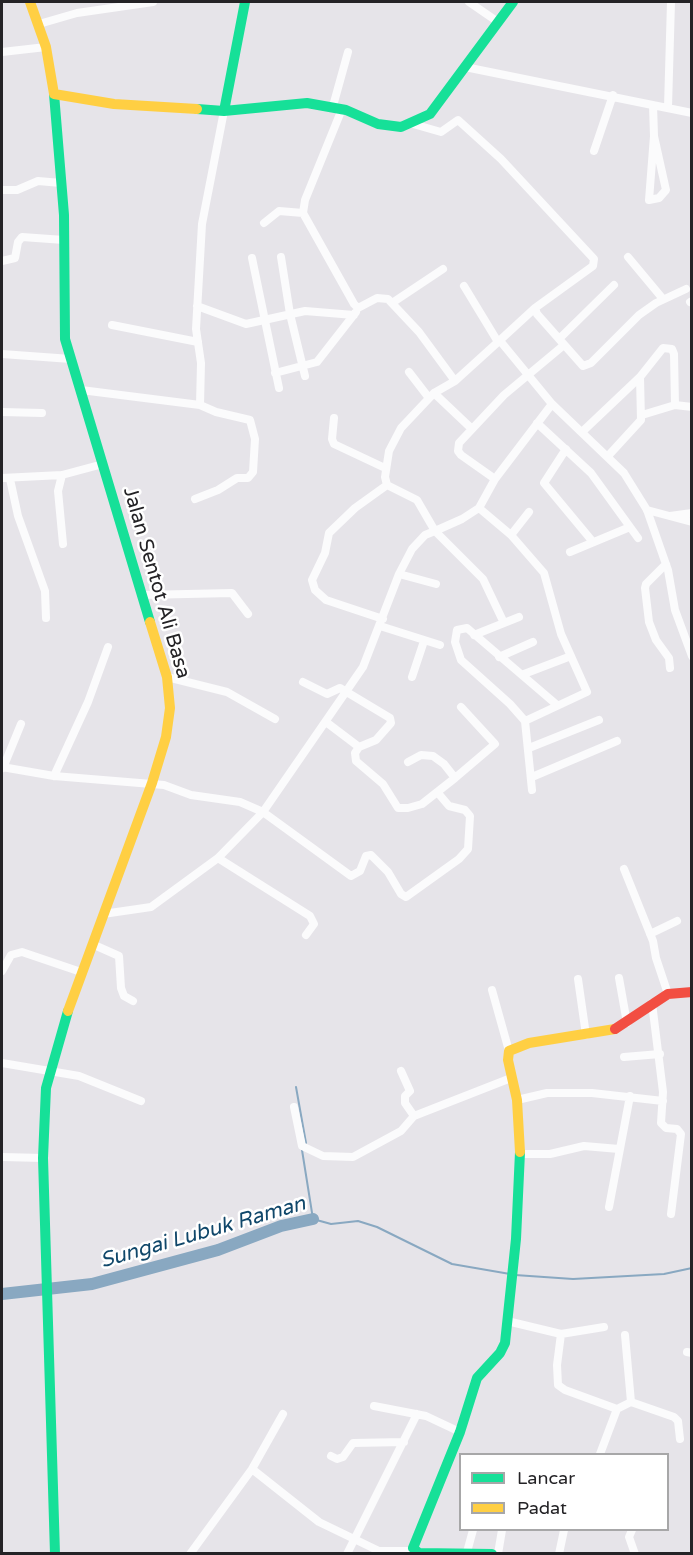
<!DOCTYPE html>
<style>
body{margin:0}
#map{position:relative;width:693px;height:1555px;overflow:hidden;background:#e6e4e9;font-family:"Varela Round",sans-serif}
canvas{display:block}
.frame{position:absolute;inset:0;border:3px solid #242326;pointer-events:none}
.legend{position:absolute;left:459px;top:1453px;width:210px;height:78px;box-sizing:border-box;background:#fff;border:2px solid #a7a7a8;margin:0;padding:8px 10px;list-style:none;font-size:18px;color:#242326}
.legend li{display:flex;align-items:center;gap:12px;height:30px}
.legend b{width:30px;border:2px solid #a7a7a8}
</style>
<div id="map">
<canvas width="693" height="1555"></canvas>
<div class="frame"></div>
<ul class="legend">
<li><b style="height:8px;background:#16e098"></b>Lancar</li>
<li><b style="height:8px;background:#ffcf43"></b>Padat</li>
</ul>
</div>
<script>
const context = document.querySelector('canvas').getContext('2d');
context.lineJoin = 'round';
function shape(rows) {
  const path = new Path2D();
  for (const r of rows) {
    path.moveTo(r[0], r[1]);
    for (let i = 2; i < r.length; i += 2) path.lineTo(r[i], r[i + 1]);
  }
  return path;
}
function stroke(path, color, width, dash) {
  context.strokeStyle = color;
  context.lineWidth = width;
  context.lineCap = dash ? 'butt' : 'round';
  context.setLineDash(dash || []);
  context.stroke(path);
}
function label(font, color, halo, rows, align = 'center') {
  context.font = font + ' "Varela Round",sans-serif';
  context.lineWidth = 5;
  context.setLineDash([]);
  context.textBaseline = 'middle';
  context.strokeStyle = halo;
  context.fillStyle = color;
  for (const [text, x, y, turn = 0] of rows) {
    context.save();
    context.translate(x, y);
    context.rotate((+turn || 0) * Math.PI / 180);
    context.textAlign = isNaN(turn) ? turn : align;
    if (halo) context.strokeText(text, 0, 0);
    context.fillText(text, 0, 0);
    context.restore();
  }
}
stroke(shape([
 [296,1087,306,1143],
 [302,1150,313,1219,331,1224,358,1221,377,1227,452,1264,510,1274],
 [515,1275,573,1279,664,1274,692,1268]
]), '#89a8c1', 2);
stroke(shape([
 [2,1294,92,1284,218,1250,281,1226,313,1219]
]), '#89a8c1', 12);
stroke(shape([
 [469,2,498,22],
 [39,24,77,13,153,2],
 [2,52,46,47],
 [465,67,692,113],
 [653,105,654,136,649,200,659,198,666,190,654,136],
 [333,106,348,52],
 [668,107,671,2],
 [342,109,305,200,303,213,354,304,358,308,377,298,388,299,419,332,455,381],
 [413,124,441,132,458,120,501,159,594,259,593,266,535,308,537,314,583,366,591,363,639,315,656,303,686,289],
 [594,151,613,95],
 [2,190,17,190,38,181,61,183],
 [264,223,279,211,303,213],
 [281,257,290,314,305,376],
 [628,257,663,299],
 [252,258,279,388],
 [2,261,15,258,18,242,22,237,64,240],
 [464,286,498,342,535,308],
 [690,302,692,301],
 [392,303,443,269],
 [197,306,246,324,305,311,354,315],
 [112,325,198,342],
 [560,338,614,285],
 [2,354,71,359],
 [409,372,429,398],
 [275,373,317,362,356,312],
 [81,390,200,405,216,412,250,420,255,439,253,472,248,478,237,478,218,490,195,499],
 [434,393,472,429],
 [552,404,624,473,647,510,668,570,675,610,692,656],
 [200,405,201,363,196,329,202,224,224,111],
 [2,412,42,413],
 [642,415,675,405,692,407],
 [334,418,332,439,334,444,385,468],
 [537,423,591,473,638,538],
 [582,432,640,377],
 [566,449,544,483,593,542],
 [608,456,641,420,640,377,663,348,672,349,674,354,675,405],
 [62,475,58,491,63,544],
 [2,478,62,475,103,464],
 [10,479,18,516,45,591,46,618],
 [495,479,461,455,458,451,459,443,504,395,564,345],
 [479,508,511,535,544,573,561,634,587,692,525,721],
 [647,510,692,522],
 [670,516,692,513],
 [511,535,529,512],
 [570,552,630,527],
 [666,564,646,584,645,588,649,622,656,640,669,658,670,668],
 [399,574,436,584],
 [142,595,232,593,248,614],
 [383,619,326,600,315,590,312,580,325,553,329,533,355,508,387,485],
 [380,626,440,645],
 [474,635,519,617],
 [499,657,533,642],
 [524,674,571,656],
 [167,677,227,692,275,719],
 [412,677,424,641],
 [303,682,327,694,340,688,390,718,391,723,376,740,359,747],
 [326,722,359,747,355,753,356,761,383,784,398,808,408,808,422,804,455,778,444,764,433,756,421,755,408,762],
 [529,748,599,720],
 [2,767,54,776,164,785,191,795,240,802,263,812,351,876,360,871,366,856,371,855,388,872,401,894,406,897,459,859,468,849,470,816,465,810,449,806,438,793],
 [3,768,21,724],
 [54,776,88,702,108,647],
 [532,777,617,741],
 [455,778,495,744,461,707],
 [532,790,525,721,510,704,461,660,455,642,457,630,467,628,557,705],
 [218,858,310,916,314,924,306,935],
 [624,869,653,941,656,958,668,994],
 [103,914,151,907,218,858,263,812,363,667,399,574,412,549,425,535,435,531,462,519,479,508,495,479,552,404,501,342,498,342,455,381,434,393,401,428,389,451,385,477,387,485,417,500,435,531,483,579,504,623],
 [650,934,677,921],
 [92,944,119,956,121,988,124,996,133,1001],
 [2,971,11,955,22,952,81,972],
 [619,978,627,1023],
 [578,979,586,1035],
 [492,990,509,1051],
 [652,1003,663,1092,661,1123,666,1128,677,1129,681,1134,671,1214],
 [624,1057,660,1054],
 [2,1063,79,1076,141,1101],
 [401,1071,410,1091,405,1096,405,1103,414,1116],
 [517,1100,547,1093,592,1093,663,1101],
 [294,1107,302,1146,323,1156,353,1157,401,1131,414,1116,511,1078],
 [520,1154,550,1154,584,1146,619,1149],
 [2,1157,43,1158],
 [609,1207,630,1096],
 [507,1321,561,1334,604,1327],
 [561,1334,557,1365,558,1385,565,1390,617,1409],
 [625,1335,631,1402],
 [687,1352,692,1353],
 [374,1406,426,1416,460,1432],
 [600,1454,617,1409,631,1402,674,1417,678,1421,680,1439],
 [331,1456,337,1459,343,1457,353,1443,404,1442],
 [252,1469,319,1522,379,1551,414,1551],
 [632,1530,629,1537,635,1554],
 [467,1552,473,1530],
 [190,1554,252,1469,283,1414],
 [347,1554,417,1414],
 [498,1554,502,1530],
 [559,1554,564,1530]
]), '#fbfbfc', 8);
stroke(shape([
 [54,94,64,215,65,339,150,622],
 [197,109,224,111,307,103,346,110,378,124,401,127,430,114,513,2],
 [224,111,245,2],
 [55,1554,43,1158,46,1088,68,1011],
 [492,1554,419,1553,413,1548,460,1432,477,1378,500,1353,505,1343,516,1239,520,1152]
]), '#16e098', 10);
stroke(shape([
 [30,2,46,47,54,94,114,104,197,109],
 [68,1011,152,783,166,737,170,708,167,677,150,622],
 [520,1152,517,1100,508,1060,509,1051,529,1043,615,1029]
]), '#ffcf43', 10);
stroke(shape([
 [615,1029,668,994,692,992]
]), '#f24e42', 10);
label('20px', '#242326', '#fff', [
 ["Jalan Sentot Ali Basa",156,583,74]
]);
label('italic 21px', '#10476a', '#fff', [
 ["Sungai Lubuk Raman",203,1233,-16]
]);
</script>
